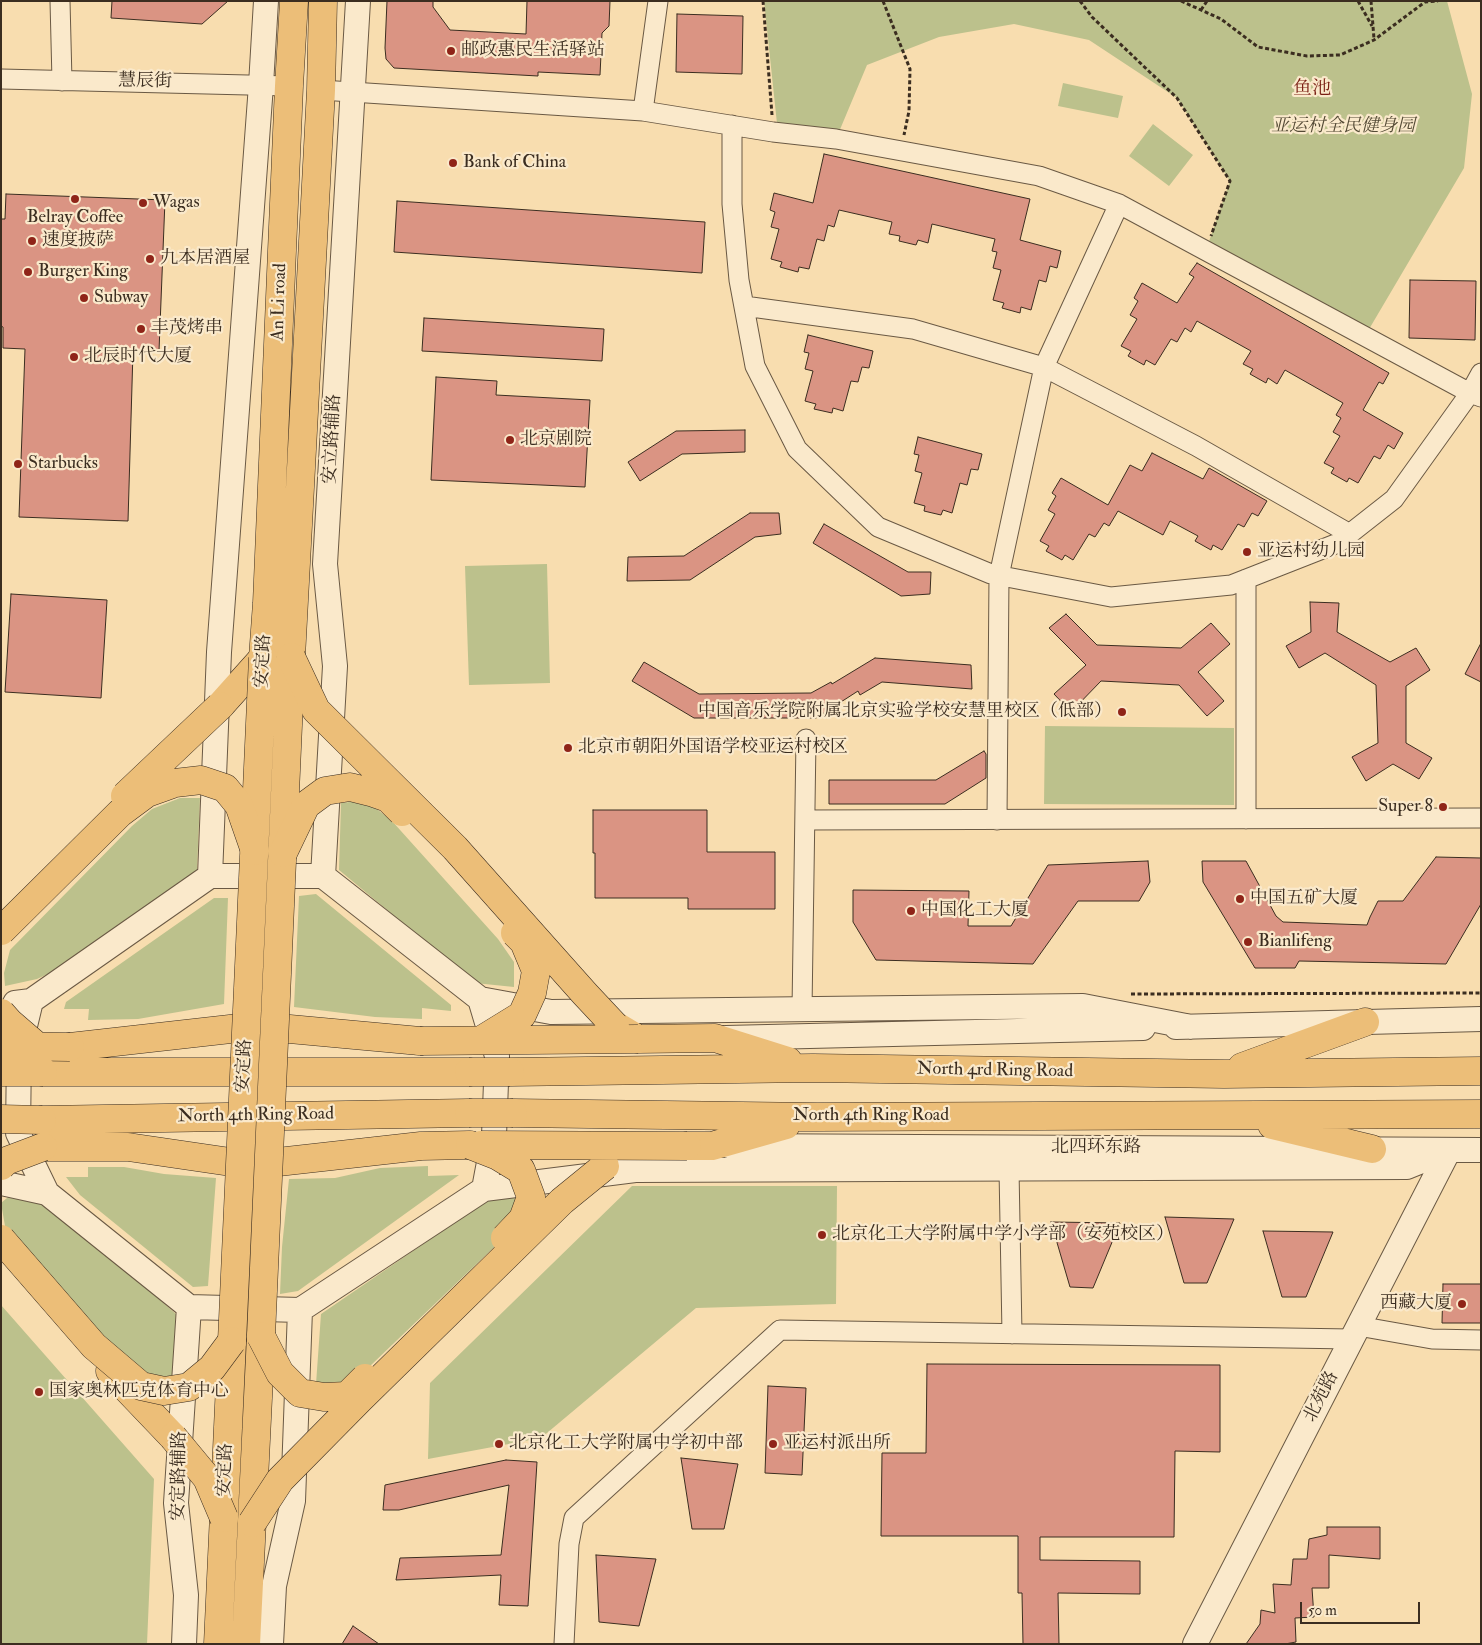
<!DOCTYPE html>
<meta charset="utf-8">
<style>
body{margin:0}
#map{position:relative;width:1482px;height:1645px;overflow:hidden;background:#f8ddaf;font-family:"IM FELL Double Pica",serif}
canvas{display:block}
.frame{position:absolute;inset:0;border:2px solid #3b2d20;pointer-events:none}
.scale{position:absolute;left:1300px;top:1602px;width:120px;height:22px;box-sizing:border-box;border:2px solid #3b2d20;border-top:0;padding-left:6px;font-size:15px;line-height:18px;white-space:nowrap;color:#3b2d20;-webkit-text-stroke:4px #fae9cb;paint-order:stroke}
</style>
<div id="map">
<canvas width="1482" height="1645"></canvas>
<div class="frame"></div>
<div class="scale">50 m</div>
</div>
<script>
const context = document.querySelector('canvas').getContext('2d');
context.lineJoin = 'round';
function fillPath(path, color) {
  context.fillStyle = color;
  context.fill(path, 'evenodd');
}
function shape(rows) {
  const path = new Path2D();
  for (const r of rows) {
    path.moveTo(r[0], r[1]);
    for (let i = 2; i < r.length; i += 2) path.lineTo(r[i], r[i + 1]);
  }
  return path;
}
function stroke(path, color, width, dash) {
  context.strokeStyle = color;
  context.lineWidth = width;
  context.lineCap = dash ? 'butt' : 'round';
  context.setLineDash(dash || []);
  context.stroke(path);
}
function label(font, color, halo, rows, align = 'center') {
  context.font = font + ' "IM FELL Double Pica","Noto Serif SC",serif';
  context.lineWidth = 4.5;
  context.setLineDash([]);
  context.textBaseline = 'middle';
  context.strokeStyle = halo;
  context.fillStyle = color;
  for (const [text, x, y, turn = 0] of rows) {
    context.save();
    context.translate(x, y);
    context.rotate((+turn || 0) * Math.PI / 180);
    context.textAlign = isNaN(turn) ? turn : align;
    if (halo) context.strokeText(text, 0, 0);
    context.fillText(text, 0, 0);
    context.restore();
  }
}
fillPath(shape([
 [764,1,1447,1,1472,94,1464,168,1365,336,1206,250,1230,181,1177,98,1089,40,1014,24,939,37,867,65,836,139,778,133],
 [1063,83,1123,96,1118,118,1058,106],
 [1153,124,1193,155,1169,186,1129,156],
 [547,564,550,683,469,685,465,566],
 [1045,726,1234,728,1234,805,1044,804],
 [180,798,200,798,197,870,67,965,37,979,5,986,4,973,10,950,132,826,152,809],
 [359,801,378,810,392,821,498,939,514,962,514,987,475,983,339,870,341,803],
 [316,894,451,1005,451,1011,422,1008,422,1019,375,1017,294,1007,299,896],
 [214,898,228,898,224,1004,138,1019,88,1020,89,1009,64,1009,66,1002],
 [428,1166,428,1176,459,1175,298,1291,280,1294,282,1247,289,1179,335,1178,380,1168],
 [88,1167,124,1167,164,1174,216,1178,208,1286,193,1287,80,1195,66,1177,88,1177],
 [632,1186,837,1186,836,1304,696,1308,541,1438,428,1459,430,1383],
 [519,1188,513,1229,369,1367,339,1383,316,1384,321,1314,502,1190],
 [13,1193,52,1205,176,1314,172,1378,152,1381,132,1369,29,1262,5,1226,1,1203],
 [1,1305,154,1479,147,1644,1,1644]
]), '#bcc18c');
const building = shape([
 [112,1,228,1,202,24,111,18,112,1],
 [387,1,433,1,433,7,450,30,526,34,527,1,610,1,609,26,602,33,600,75,538,72,538,76,394,68,386,59,385,48,387,1],
 [677,14,743,16,742,74,676,72,677,14],
 [824,154,1030,199,1020,240,1061,251,1057,268,1050,266,1046,282,1039,280,1031,310,1021,307,1020,313,1002,308,1004,303,993,300,1001,270,993,268,997,252,992,251,995,239,932,224,928,243,918,240,916,245,899,241,900,236,889,234,892,222,839,210,834,227,828,225,824,241,817,239,809,269,799,267,798,272,780,267,782,262,771,259,779,229,771,227,775,212,770,210,774,193,813,203,824,154],
 [6,194,165,200,159,351,133,351,128,521,19,517,25,349,3,348,3,327,1,326,1,219,5,219,6,194],
 [397,201,705,222,702,273,394,252,397,201],
 [1197,263,1389,373,1383,384,1379,382,1363,410,1403,433,1394,449,1388,445,1380,459,1374,456,1358,483,1349,478,1347,482,1331,473,1334,468,1324,463,1340,436,1333,432,1341,418,1336,415,1343,403,1285,370,1277,384,1268,378,1266,383,1250,374,1253,369,1243,364,1251,351,1197,321,1191,332,1185,328,1177,342,1171,339,1155,365,1146,360,1144,365,1128,356,1131,351,1121,346,1137,319,1130,315,1138,301,1134,298,1142,283,1177,303,1194,277,1189,274,1197,263],
 [1410,280,1476,281,1475,340,1409,338,1410,280],
 [424,318,604,329,602,361,422,351,424,318],
 [808,335,873,351,869,368,862,367,858,382,851,381,843,411,833,408,832,413,814,409,816,404,805,401,813,371,805,369,809,353,804,352,808,335],
 [436,377,497,381,496,395,590,400,585,487,431,480,436,377],
 [745,430,745,452,682,454,640,481,628,462,676,431,745,430],
 [918,437,982,454,978,470,971,469,967,485,960,483,952,513,943,510,941,515,924,511,925,506,914,503,922,473,915,471,919,455,914,454,918,437],
 [1152,453,1203,479,1209,468,1267,501,1258,516,1252,513,1244,527,1238,524,1222,550,1213,545,1211,550,1195,541,1198,536,1170,521,1163,535,1118,511,1109,526,1104,523,1095,537,1089,534,1073,560,1065,555,1062,560,1046,551,1049,546,1040,541,1055,514,1048,510,1056,496,1052,493,1061,478,1108,505,1130,465,1142,471,1152,453],
 [750,513,779,513,781,534,755,537,690,580,627,581,628,557,684,556,750,513],
 [824,524,908,572,931,572,930,594,901,596,813,543,824,524],
 [11,594,107,600,101,698,5,692,11,594],
 [1310,602,1339,603,1337,632,1390,662,1416,648,1430,670,1406,686,1406,743,1432,758,1419,779,1393,764,1366,781,1352,757,1378,743,1376,685,1325,653,1299,668,1286,646,1311,632,1310,602],
 [1066,614,1097,645,1181,648,1211,623,1230,644,1198,672,1224,701,1207,716,1179,685,1101,681,1071,712,1054,694,1086,665,1049,628,1066,614],
 [1481,643,1481,682,1465,674,1481,643],
 [875,658,971,665,972,689,882,682,860,695,858,691,816,718,694,718,632,681,644,662,699,694,811,693,831,682,832,684,875,658],
 [984,751,986,754,986,778,945,804,829,804,829,780,936,780,984,751],
 [593,810,707,810,707,852,775,852,775,909,688,909,688,898,595,898,595,853,593,853,593,810],
 [1436,857,1481,858,1481,904,1446,964,1299,961,1295,968,1255,968,1203,882,1202,861,1246,861,1276,916,1283,922,1367,925,1370,917,1378,901,1403,901,1436,857],
 [1148,861,1150,882,1139,901,1078,901,1033,964,876,960,853,922,853,890,969,891,968,926,1011,926,1048,865,1148,861],
 [1165,1217,1234,1219,1207,1283,1184,1283,1165,1217],
 [1051,1222,1120,1223,1093,1288,1070,1287,1051,1222],
 [1263,1231,1333,1232,1306,1297,1282,1297,1263,1231],
 [1443,1284,1481,1284,1481,1323,1442,1323,1443,1284],
 [927,1364,1220,1365,1220,1452,1175,1451,1174,1537,1040,1537,1040,1560,1140,1561,1140,1594,1058,1593,1059,1644,1023,1644,1022,1593,1018,1593,1018,1536,881,1536,882,1453,926,1453,927,1364],
 [768,1386,806,1388,802,1475,765,1473,768,1386],
 [681,1458,738,1464,724,1529,692,1529,681,1458],
 [506,1460,537,1462,528,1606,499,1605,501,1575,396,1580,400,1558,501,1555,509,1485,399,1510,383,1510,385,1485,506,1460],
 [1327,1527,1380,1527,1380,1559,1329,1555,1329,1588,1312,1588,1314,1617,1295,1618,1296,1642,1285,1644,1246,1644,1260,1624,1261,1610,1275,1613,1273,1584,1291,1585,1293,1559,1307,1559,1309,1539,1327,1535,1327,1527],
 [596,1555,656,1559,639,1626,599,1622,596,1555],
 [353,1626,379,1644,342,1644,353,1626]
]);
fillPath(building, '#da9483');
stroke(building, '#3b2d20', 1);
const minor = shape([
 [60,1,62,81],
 [1,79,289,86],
 [321,90,643,111,773,132,836,139,1039,176,1119,204,1470,393,1481,397],
 [643,111,658,1],
 [732,125,732,204,739,280,755,366,797,449,878,527,991,574,1111,597,1231,585,1338,543,1394,499,1470,393,1481,373],
 [744,306,913,329,1044,367,1196,446,1350,534],
 [1246,579,1246,819],
 [805,820,1481,818],
 [997,820,999,576,1044,367,1119,204],
 [802,1009,806,739],
 [1009,1169,1012,1334],
 [1358,1326,1432,1339,1481,1340],
 [564,1644,569,1544,574,1518,780,1330,1351,1339]
]);
const tertiary = shape([
 [210,876,219,652,261,85,266,1],
 [323,876,335,666,325,564,358,1],
 [480,999,497,1056,494,1136,484,1189],
 [31,1001,19,1051,18,1133,47,1193,189,1307,300,1310,484,1189,635,1170,1407,1167,1449,1150],
 [15,1003,31,1001,210,876,323,876,480,999,551,1012,1083,1006,1191,1027],
 [1176,1027,1481,1019],
 [726,1038,1143,1028],
 [730,1146,1481,1150],
 [1,1183,47,1193],
 [184,1644,186,1595,176,1503,189,1307],
 [271,1644,274,1586,293,1501,300,1310],
 [1195,1644,1449,1150]
]);
const primary = shape([
 [291,657,321,90,323,1],
 [263,658,267,603,289,86,294,1],
 [218,1644,232,1341],
 [246,1644,261,1336]
]);
const trunk = shape([
 [220,706,263,658],
 [618,1027,638,1039,715,1038,788,1061],
 [70,1047,257,1026,420,1041],
 [1242,1067,1365,1022],
 [43,1072,469,1072],
 [510,1072,813,1068,1224,1074,1481,1071],
 [513,1113,817,1117,1481,1114],
 [42,1120,469,1113],
 [1272,1125,1372,1149],
 [687,1146,712,1146,786,1125],
 [43,1147,128,1147,251,1165,421,1146,470,1145],
 [110,1371,173,1437]
]);
stroke(minor, '#6a5944', 21);
stroke(tertiary, '#6a5944', 26);
stroke(primary, '#3b2d20', 29);
stroke(trunk, '#3b2d20', 29);
stroke(shape([
 [763,1,772,115],
 [883,1,910,69,909,111,904,135],
 [1080,1,1092,17,1177,98,1230,181,1211,236],
 [1181,1,1221,19,1258,47,1307,56,1340,55,1374,40,1425,2,1438,1],
 [1358,1,1372,26],
 [1371,1,1374,39],
 [1201,10,1207,1],
 [1131,994,1481,993]
]), '#3b2d20', 3, [4, 2.5]);
stroke(minor, '#fae9cb', 19);
stroke(tertiary, '#fae9cb', 24);
stroke(primary, '#ecbe78', 28);
stroke(trunk, '#ecbe78', 28);
const primaryBridge = shape([
 [261,1336,291,657],
 [232,1341,263,658]
]);
const trunkBridge = shape([
 [291,657,316,710,455,848,585,994,615,1026],
 [125,796,220,706],
 [283,853,306,805,325,791,350,787,374,793,388,798,402,812],
 [1,931,120,813,147,793,175,783,201,780,225,788,239,805,255,851],
 [1,1013,9,1022,38,1047],
 [483,1039,522,1015,532,993,536,971,524,942,515,933],
 [420,1041,638,1039],
 [1,1046,70,1047],
 [1,1072,43,1072],
 [469,1072,510,1072],
 [469,1113,513,1113],
 [1,1119,42,1120],
 [470,1145,498,1156,521,1170,531,1197,523,1219,505,1238],
 [481,1145,687,1146],
 [1,1166,6,1161,43,1147],
 [1,1239,94,1346,141,1386,164,1391,189,1387,212,1368,232,1341],
 [261,1336,280,1373,300,1393,324,1397,347,1396,365,1378],
 [173,1437,207,1478,224,1518],
 [252,1523,280,1480,360,1399,562,1201,605,1166]
]);
stroke(primaryBridge, '#3b2d20', 29, []);
stroke(trunkBridge, '#3b2d20', 29, []);
stroke(primaryBridge, '#ecbe78', 28);
stroke(trunkBridge, '#ecbe78', 28);
for (const [x, y, r, color] of [
 [451,51,5,"#8f2418"],
 [453,163,5,"#8f2418"],
 [75,199,5,"#8f2418"],
 [143,203,5,"#8f2418"],
 [32,241,5,"#8f2418"],
 [150,259,5,"#8f2418"],
 [28,272,5,"#8f2418"],
 [84,298,5,"#8f2418"],
 [141,329,5,"#8f2418"],
 [74,357,5,"#8f2418"],
 [510,440,5,"#8f2418"],
 [18,464,5,"#8f2418"],
 [1247,552,5,"#8f2418"],
 [1122,712,5,"#8f2418"],
 [568,748,5,"#8f2418"],
 [1443,807,5,"#8f2418"],
 [1240,899,5,"#8f2418"],
 [911,911,5,"#8f2418"],
 [1248,942,5,"#8f2418"],
 [822,1235,5,"#8f2418"],
 [1462,1304,5,"#8f2418"],
 [39,1392,5,"#8f2418"],
 [499,1444,5,"#8f2418"],
 [773,1444,5,"#8f2418"]
]) {
  const dot = new Path2D();
  dot.arc(x, y, r, 0, 2 * Math.PI);
  context.fillStyle = color;
  context.fill(dot);
  stroke(dot, '#fae9cb', 2);
}
label('18px', '#3b2d20', '#fae9cb', [
 ["邮政惠民生活驿站",461,51],
 ["Bank of China",463,163],
 ["Wagas",153,203],
 ["Belray Coffee",75,218,"center"],
 ["速度披萨",42,241],
 ["九本居酒屋",160,259],
 ["Burger King",38,272],
 ["Subway",94,298],
 ["丰茂烤串",151,329],
 ["北辰时代大厦",84,357],
 ["北京剧院",520,440],
 ["Starbucks",28,464],
 ["亚运村幼儿园",1257,552],
 ["中国音乐学院附属北京实验学校安慧里校区（低部）",1112,712,"right"],
 ["北京市朝阳外国语学校亚运村校区",578,748],
 ["Super 8",1433,807,"right"],
 ["中国五矿大厦",1250,899],
 ["中国化工大厦",921,911],
 ["Bianlifeng",1258,942],
 ["北京化工大学附属中学小学部（安苑校区）",832,1235],
 ["西藏大厦",1452,1304,"right"],
 ["国家奥林匹克体育中心",49,1392],
 ["北京化工大学附属中学初中部",509,1444],
 ["亚运村派出所",783,1444]
], 'left');
label('18px', '#3b2d20', '#fae9cb', [
 ["慧辰街",145,82,1],
 ["An Li road",280,302,-88],
 ["安立路辅路",333,439,-87],
 ["安定路",264,661,-87],
 ["安定路",245,1066,-87],
 ["North 4rd Ring Road",995,1071,1],
 ["North 4th Ring Road",256,1116,-1],
 ["North 4th Ring Road",871,1116],
 ["北四环东路",1096,1148],
 ["北苑路",1322,1397,-63],
 ["安定路",226,1470,-88],
 ["安定路辅路",180,1476,-89]
]);
label('italic 18px', '#554b36', '#fae9cb', [
 ["亚运村全民健身园",1343,127]
]);
label('19px', '#7a1f14', '#fae9cb', [
 ["鱼池",1312,90]
]);
</script>
